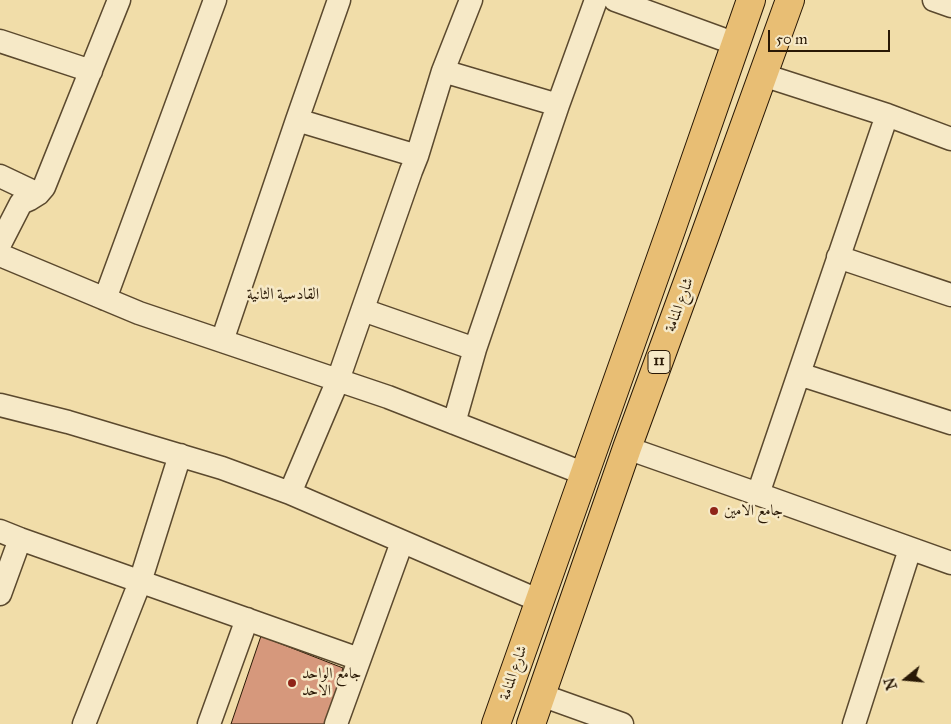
<!DOCTYPE html>
<meta charset="utf-8">
<style>
body{margin:0}
#map{position:relative;width:951px;height:724px;overflow:hidden;background:#f1dda9;font-family:"IM FELL Great Primer",serif}
canvas{display:block}
.north{position:absolute;left:881px;top:654px;width:50px;height:50px;-webkit-text-stroke:4px #f6e9c7;paint-order:stroke;rotate:253deg;font-size:14px;font-weight:700;line-height:20px;text-align:center;color:#291805}
.north::after{content:'';display:block;margin:auto;width:18px;height:22px;background:#291805;clip-path:polygon(50% 0,100% 100%,50% 72%,0 100%)}
.scale{position:absolute;left:768px;top:30px;width:122px;height:22px;box-sizing:border-box;border:2px solid #291805;border-top:0;padding-left:6px;font-size:15px;line-height:18px;white-space:nowrap;color:#291805;-webkit-text-stroke:4px #f6e9c7;paint-order:stroke}
</style>
<div id="map">
<canvas width="951" height="724"></canvas>
<div class="north">N</div>
<div class="scale">50 m</div>
</div>
<script>
const context = document.querySelector('canvas').getContext('2d');
context.lineJoin = 'round';
function fillPath(path, color) {
  context.fillStyle = color;
  context.fill(path, 'evenodd');
}
function shape(rows) {
  const path = new Path2D();
  for (const r of rows) {
    path.moveTo(r[0], r[1]);
    for (let i = 2; i < r.length; i += 2) path.lineTo(r[i], r[i + 1]);
  }
  return path;
}
function stroke(path, color, width, dash) {
  context.strokeStyle = color;
  context.lineWidth = width;
  context.lineCap = dash ? 'butt' : 'round';
  context.setLineDash(dash || []);
  context.stroke(path);
}
function label(font, color, halo, rows, align = 'center') {
  context.font = font + ' "IM FELL Great Primer",Amiri,serif';
  context.lineWidth = 5;
  context.setLineDash([]);
  context.textBaseline = 'middle';
  context.strokeStyle = halo;
  context.fillStyle = color;
  for (const [text, x, y, turn = 0] of rows) {
    context.save();
    context.translate(x, y);
    context.rotate((+turn || 0) * Math.PI / 180);
    context.textAlign = isNaN(turn) ? turn : align;
    if (halo) context.strokeText(text, 0, 0);
    context.fillText(text, 0, 0);
    context.restore();
  }
}
const building = shape([
 [261,636,343,668,326,724,231,724,261,636]
]);
fillPath(building, '#d6987c');
stroke(building, '#291805', 1);
const minor = shape([
 [615,0,736,44],
 [934,0,951,6],
 [0,41,91,71],
 [443,71,558,105],
 [763,75,887,115,951,139],
 [297,120,417,156],
 [0,176,38,194],
 [0,244,21,203,30,199,38,194,44,187,119,0],
 [0,255,139,313,388,397,585,474],
 [838,257,951,295],
 [105,299,215,0],
 [363,310,475,349],
 [222,341,297,120,339,0],
 [799,374,951,423],
 [0,405,68,422,222,468,290,493,540,601],
 [454,423,475,349,558,105,596,0],
 [627,448,758,494,951,563],
 [290,493,338,380,411,171,417,156,443,71,471,0],
 [758,494,887,115],
 [0,531,20,539,359,659],
 [0,594,20,539],
 [541,695,622,724],
 [84,724,140,582,180,455],
 [209,724,247,619],
 [336,724,402,542],
 [854,724,910,549]
]);
const highway = shape([
 [496,724,672,227,751,0],
 [531,724,627,448,704,238,790,0]
]);
stroke(minor, '#5b492e', 25);
stroke(highway, '#291805', 30);
stroke(minor, '#f6e9c7', 22);
stroke(highway, '#e8be74', 28);
for (const [x, y, r, color] of [
 [714,511,5,"#8f2418"],
 [292,683,5,"#8f2418"]
]) {
  const dot = new Path2D();
  dot.arc(x, y, r, 0, 2 * Math.PI);
  context.fillStyle = color;
  context.fill(dot);
  stroke(dot, '#f6e9c7', 2);
}
for (const [x, y, w] of [
 [659,362,22]
]) {
  const box = new Path2D();
  box.roundRect(x - w / 2, y - 11.5, w, 23, 4);
  context.fillStyle = '#f6e9c7';
  context.fill(box);
  stroke(box, '#291805', 1);
}
label('bold 14px', '#291805', null, [
 ["11",659,362]
]);
label('15px', '#291805', '#f6e9c7', [
 ["شارع المنامة",680,305,-70],
 ["شارع المنامة",514,673,-71]
]);
label('15px', '#291805', '#f6e9c7', [
 ["جامع الامين",724,511],
 ["جامع الواحد",302,674],
 ["الاحد",302,691]
], 'left');
label('16px', '#291805', '#f6e9c7', [
 ["القادسية الثانية",283,295]
]);
</script>
